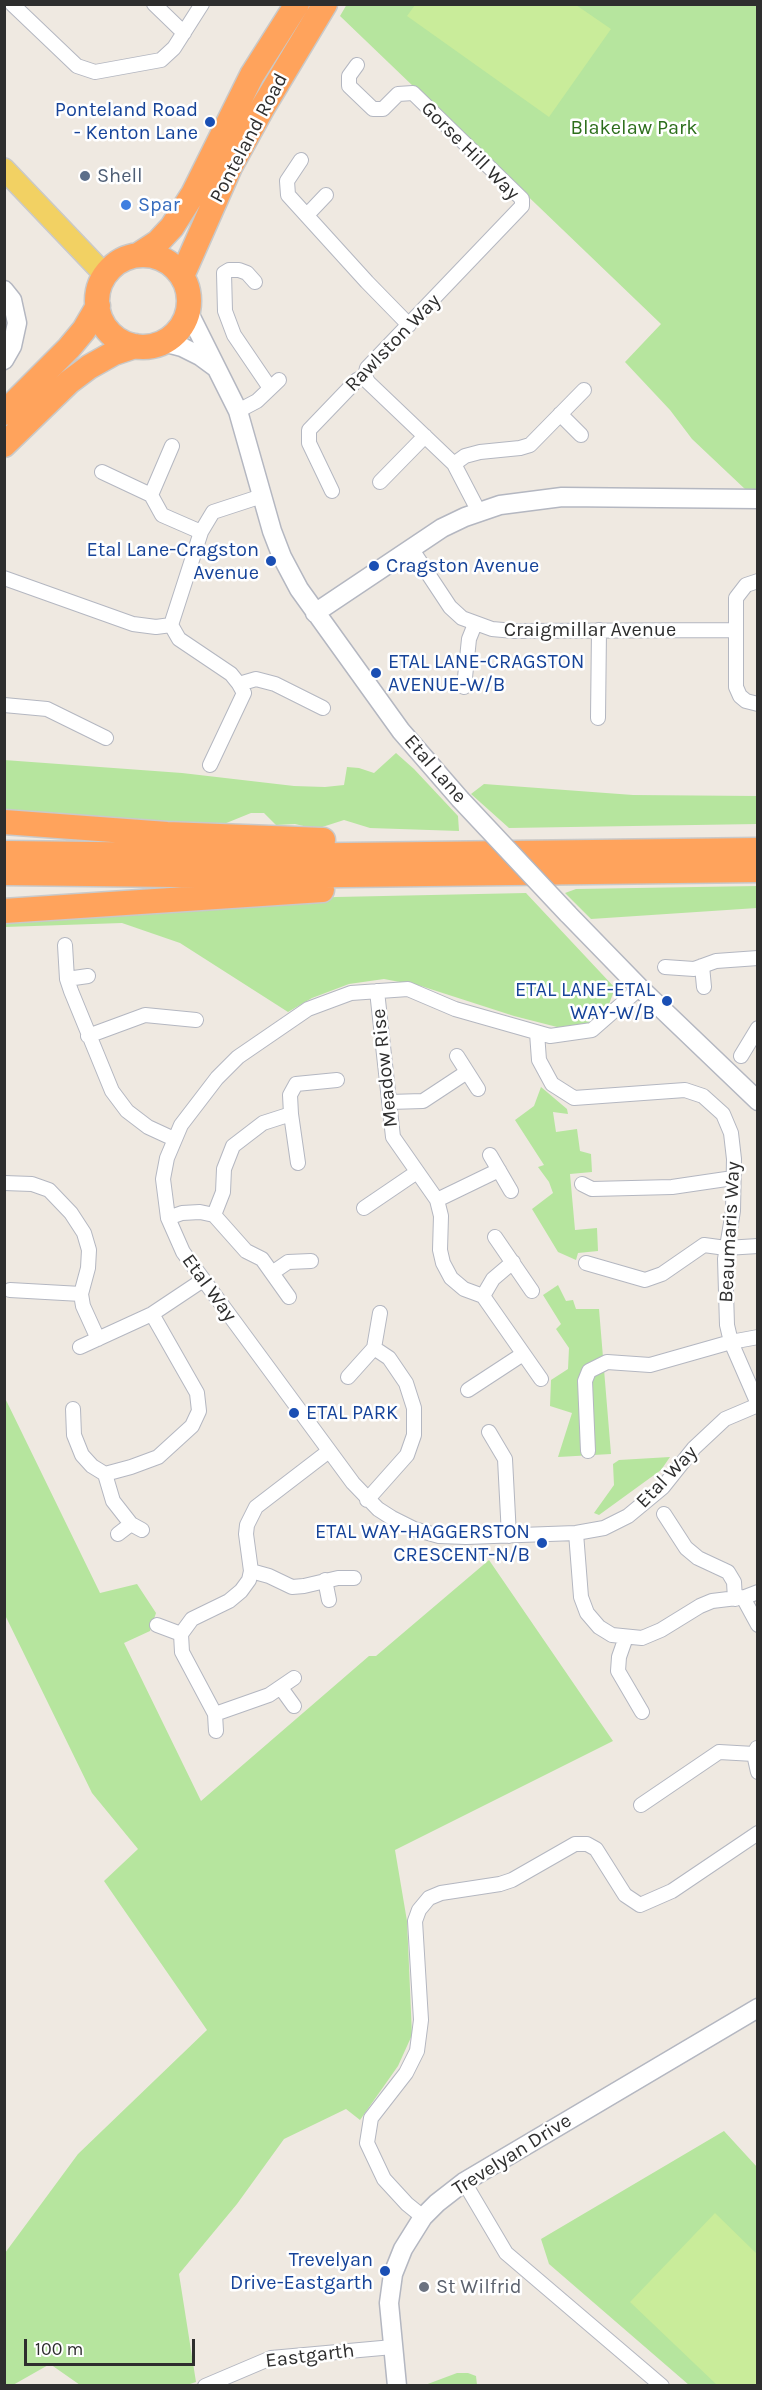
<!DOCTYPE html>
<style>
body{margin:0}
#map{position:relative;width:762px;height:2390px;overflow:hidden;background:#efe9e1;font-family:Karla,sans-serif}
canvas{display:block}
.frame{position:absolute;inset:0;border:6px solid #2e2e2e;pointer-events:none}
.scale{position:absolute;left:24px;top:2339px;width:171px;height:27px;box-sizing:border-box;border:3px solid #2e2e2e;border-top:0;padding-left:8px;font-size:18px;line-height:21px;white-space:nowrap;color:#2e2e2e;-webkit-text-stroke:4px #fff;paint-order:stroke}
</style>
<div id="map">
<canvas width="762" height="2390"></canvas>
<div class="frame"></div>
<div class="scale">100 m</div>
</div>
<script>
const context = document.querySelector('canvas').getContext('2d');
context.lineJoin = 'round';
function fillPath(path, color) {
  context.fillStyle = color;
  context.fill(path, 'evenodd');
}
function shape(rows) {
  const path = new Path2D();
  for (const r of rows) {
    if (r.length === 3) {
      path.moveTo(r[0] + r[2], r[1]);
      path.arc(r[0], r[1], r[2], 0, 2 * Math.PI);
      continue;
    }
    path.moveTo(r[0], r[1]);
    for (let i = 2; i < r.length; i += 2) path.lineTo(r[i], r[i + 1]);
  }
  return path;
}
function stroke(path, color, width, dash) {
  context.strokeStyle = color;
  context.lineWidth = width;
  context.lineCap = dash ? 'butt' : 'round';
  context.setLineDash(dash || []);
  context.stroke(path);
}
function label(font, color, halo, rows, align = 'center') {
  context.font = font + ' Karla,sans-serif';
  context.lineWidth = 5;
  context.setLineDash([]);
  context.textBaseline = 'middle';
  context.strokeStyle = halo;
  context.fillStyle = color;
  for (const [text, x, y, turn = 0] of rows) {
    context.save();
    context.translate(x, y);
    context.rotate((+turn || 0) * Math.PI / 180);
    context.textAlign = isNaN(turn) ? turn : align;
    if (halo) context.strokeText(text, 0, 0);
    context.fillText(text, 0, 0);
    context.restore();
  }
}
fillPath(shape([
 [347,4,757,5,757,490,746,490,692,439,670,410,625,362,661,324,340,16],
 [396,753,414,769,458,816,459,831,370,828,344,820,316,829,295,824,276,825,264,813,251,813,219,826,5,812,4,760,182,773,294,786,325,787,344,785,347,767,359,768,374,773],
 [484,784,633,795,757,796,757,824,509,828,471,794],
 [757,886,757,908,591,919,565,893,576,889],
 [526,893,615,988,608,1007,588,1023,561,1028,514,1016,421,986,384,979,349,984,312,998,288,1012,180,943,122,923,5,927,5,916,336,897],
 [541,1087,567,1109,568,1114,553,1112,556,1132,577,1129,580,1151,591,1154,592,1172,570,1174,575,1230,597,1228,598,1251,578,1253,576,1260,558,1252,532,1209,553,1193,549,1182,538,1167,544,1165,515,1120,534,1106],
 [558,1285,566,1301,573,1300,576,1309,599,1309,611,1454,558,1457,572,1413,550,1406,551,1380,568,1369,569,1348,556,1329,561,1324,543,1295],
 [4,1396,100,1593,137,1584,156,1613,150,1631,124,1643,201,1801,369,1656,376,1656,489,1560,613,1741,395,1850,407,1921,412,2035,398,2066,360,2120,346,2109,284,2139,237,2204,179,2274,196,2382,187,2385,80,2385,50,2364,13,2385,5,2385,5,2253,78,2154,207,2030,104,1881,138,1849,92,1793,5,1615],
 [670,1457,661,1470,599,1515,594,1513,614,1485,613,1464,619,1460],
 [724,2131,757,2167,757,2385,689,2385,549,2264,541,2239],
 [457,2373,468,2373,476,2376,477,2385,425,2385]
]), '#b6e59e');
fillPath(shape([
 [415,5,576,5,611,29,549,117,407,16],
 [715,2213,757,2254,757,2385,717,2385,630,2302]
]), '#c9ec9a');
const street = shape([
 [12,4,77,66,95,72,161,60,174,48,202,4],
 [154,4,184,33],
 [301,160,287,181,288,195,367,282,409,325],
 [307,215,326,195],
 [255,282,247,273,239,270,229,270,224,273,225,311,234,335,270,388],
 [365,376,368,382,454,464,479,512],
 [238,411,257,401,279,380],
 [560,414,581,435],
 [454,464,465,456,480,452,520,448,530,445,584,390],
 [102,472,151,495,162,515,201,532],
 [380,482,425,436],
 [332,491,309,443,309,430,357,380,365,376,367,368,522,206,522,199,413,93,398,94,383,109,373,109,349,86,349,76,357,65],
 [151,495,172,446],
 [411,548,450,607,462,618,492,629,514,631,736,630],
 [4,578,133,624,156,627,171,625],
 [758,581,746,585,736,598,736,687,740,696,746,701,758,704],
 [239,684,256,679,275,684,323,708],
 [464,687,469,639,475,624],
 [4,705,47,709,106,738],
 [598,718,599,630],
 [210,765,244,693,239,684,231,674,179,639,171,625,201,532,213,512,262,496],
 [65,945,67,979,71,991,112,1091,127,1111,148,1127,174,1139],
 [702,966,704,987],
 [665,967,694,969,716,961,758,958],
 [67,979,88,976],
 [640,988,592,1030,550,1036,455,1009,408,989,351,993,308,1009,238,1057,217,1078,181,1125,167,1158,163,1179,168,1218,183,1252,353,1483,378,1509,392,1518,414,1529,439,1536,466,1537,576,1533,604,1528,628,1516,663,1487,694,1448,725,1419,758,1405],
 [377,991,393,1137,437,1200,441,1216,440,1250,443,1263,451,1278,464,1289,483,1296,541,1379],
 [537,1033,539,1060,552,1084,574,1098,685,1090,703,1096,723,1114,731,1133,734,1159,733,1211,725,1259,727,1325,731,1342,758,1404],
 [88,1036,145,1015,196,1020],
 [457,1056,478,1089],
 [741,1056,758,1028],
 [389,1102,423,1101,467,1072],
 [291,1114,298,1163],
 [490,1155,511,1191],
 [4,1183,32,1184,49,1190,71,1213,84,1233,89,1250,88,1268,81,1294,83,1306,98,1339],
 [582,1184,592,1189,672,1187,733,1178],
 [437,1200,499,1170],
 [364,1208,417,1172],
 [214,1215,246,1251,262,1259,289,1297],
 [168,1218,182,1213,200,1212,214,1215,223,1192,224,1169,233,1146,263,1123,291,1114,290,1095,296,1084,337,1080],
 [495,1237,532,1291],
 [586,1263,645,1280,662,1274,704,1245,726,1248,758,1246],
 [272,1273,288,1262,311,1261],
 [10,1290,81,1294],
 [483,1296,493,1279,513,1262],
 [80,1347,152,1314,203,1280],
 [374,1348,380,1313],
 [348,1377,374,1348,389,1358,406,1383,414,1408,414,1435,407,1455,367,1500],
 [468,1390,523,1354],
 [73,1409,74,1435,82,1455,92,1466,105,1474,131,1467,158,1457,192,1426,199,1411,197,1393,152,1314],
 [489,1432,505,1459,509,1536],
 [588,1451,585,1381,589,1371,607,1362,650,1365,731,1342,758,1337],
 [105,1474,113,1501,131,1524],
 [664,1514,686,1548,698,1558,728,1572,734,1582,735,1599],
 [576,1533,581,1597,587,1613,599,1627,612,1635,642,1638,661,1630,700,1606,712,1601,745,1597,758,1592],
 [118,1534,131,1524,142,1530],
 [251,1571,269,1576,292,1587,304,1586,338,1578,354,1578],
 [325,1580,329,1600],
 [745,1597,746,1603,758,1625],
 [157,1625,181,1634],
 [626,1637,619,1657,618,1671,642,1712],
 [294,1678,269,1695,215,1714,182,1652,181,1634,192,1619,229,1601,241,1591,249,1580,251,1571,246,1534,247,1525,256,1507,329,1451],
 [281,1688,294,1706],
 [215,1714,216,1731],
 [757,1748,754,1754,758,1772],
 [641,1805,719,1752,754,1754],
 [464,2182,506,2253,662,2386],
 [423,2217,407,2204,384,2179,367,2143,371,2118,406,2073,417,2051,421,2020,415,1921,419,1910,429,1898,441,1893,500,1884,512,1880,575,1844,587,1844,596,1849,625,1895,640,1905,672,1891,758,1833],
 [205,2386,271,2358,393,2347]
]);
const secondary = shape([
 [4,290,12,300,17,323,12,346,4,360],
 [188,311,238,411,272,531,282,557,299,589,401,731,460,799],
 [163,342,182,347,200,356,215,367],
 [315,613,442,528,465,517,500,505,562,497,758,499],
 [568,914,640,988,758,1101],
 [397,2386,389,2303,393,2274,403,2249,423,2217,437,2203,464,2182,758,2008]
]);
const primary = shape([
 [4,169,105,275]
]);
const highway = shape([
 [138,255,158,242,172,227,193,194,252,75,297,4],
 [143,301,46],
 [182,276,230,167,263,107,325,4],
 [4,413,69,348,84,330,98,306],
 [4,445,69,382,89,367,114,353,135,346],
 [4,822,167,834,323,840],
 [4,853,265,856,758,850],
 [4,873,262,876,758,870],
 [4,911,322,890]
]);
stroke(street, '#b4b7c1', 16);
stroke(secondary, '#b4b7c1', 21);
stroke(primary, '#c9c9c9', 24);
stroke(highway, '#c9c9c9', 27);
stroke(street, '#fff', 14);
stroke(secondary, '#fff', 18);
stroke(primary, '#f2d163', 21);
stroke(highway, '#ffa35c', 24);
const secondaryBridge = shape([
 [460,799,568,914]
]);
stroke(secondaryBridge, '#b4b7c1', 21, []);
stroke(secondaryBridge, '#fff', 18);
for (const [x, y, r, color] of [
 [210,122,6,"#1a4fb4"],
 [85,176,6,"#5c6f8a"],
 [126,205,6,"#3f7fe0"],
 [271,561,6,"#1a4fb4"],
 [374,566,6,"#1a4fb4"],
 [376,673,6,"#1a4fb4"],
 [667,1001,6,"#1a4fb4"],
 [294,1413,6,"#1a4fb4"],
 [542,1543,6,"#1a4fb4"],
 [385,2271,6,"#1a4fb4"],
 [424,2287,6,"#6b7280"]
]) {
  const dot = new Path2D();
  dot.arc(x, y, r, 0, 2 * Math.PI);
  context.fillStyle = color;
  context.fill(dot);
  stroke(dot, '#fff', 2);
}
label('20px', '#164399', '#fff', [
 ["Ponteland Road",198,110],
 ["- Kenton Lane",198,133],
 ["Etal Lane-Cragston",259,550],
 ["Avenue",259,573],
 ["Cragston Avenue",386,566,"left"],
 ["ETAL LANE-CRAGSTON",388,662,"left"],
 ["AVENUE-W/B",388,685,"left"],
 ["ETAL LANE-ETAL",655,990],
 ["WAY-W/B",655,1013],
 ["ETAL PARK",306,1413,"left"],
 ["ETAL WAY-HAGGERSTON",530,1532],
 ["CRESCENT-N/B",530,1555],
 ["Trevelyan",373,2260],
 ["Drive-Eastgarth",373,2283]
], 'right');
label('20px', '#2c6e1b', '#fff', [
 ["Blakelaw Park",634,128]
]);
label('20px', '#2e2e2e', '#fff', [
 ["Ponteland Road",249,138,-62],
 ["Gorse Hill Way",470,151,45],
 ["Rawlston Way",393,343,-46],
 ["Craigmillar Avenue",590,630],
 ["Etal Lane",435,769,49],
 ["Meadow Rise",385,1068,-96],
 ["Beaumaris Way",730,1232,-87],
 ["Etal Way",209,1288,54],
 ["Etal Way",667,1477,-46],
 ["Trevelyan Drive",512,2155,-32],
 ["Eastgarth",310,2356,-7]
]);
label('20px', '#4e5e75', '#fff', [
 ["Shell",97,176]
], 'left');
label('20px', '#366cbe', '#fff', [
 ["Spar",138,205]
], 'left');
label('20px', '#5b616d', '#fff', [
 ["St Wilfrid",436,2287]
], 'left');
</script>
